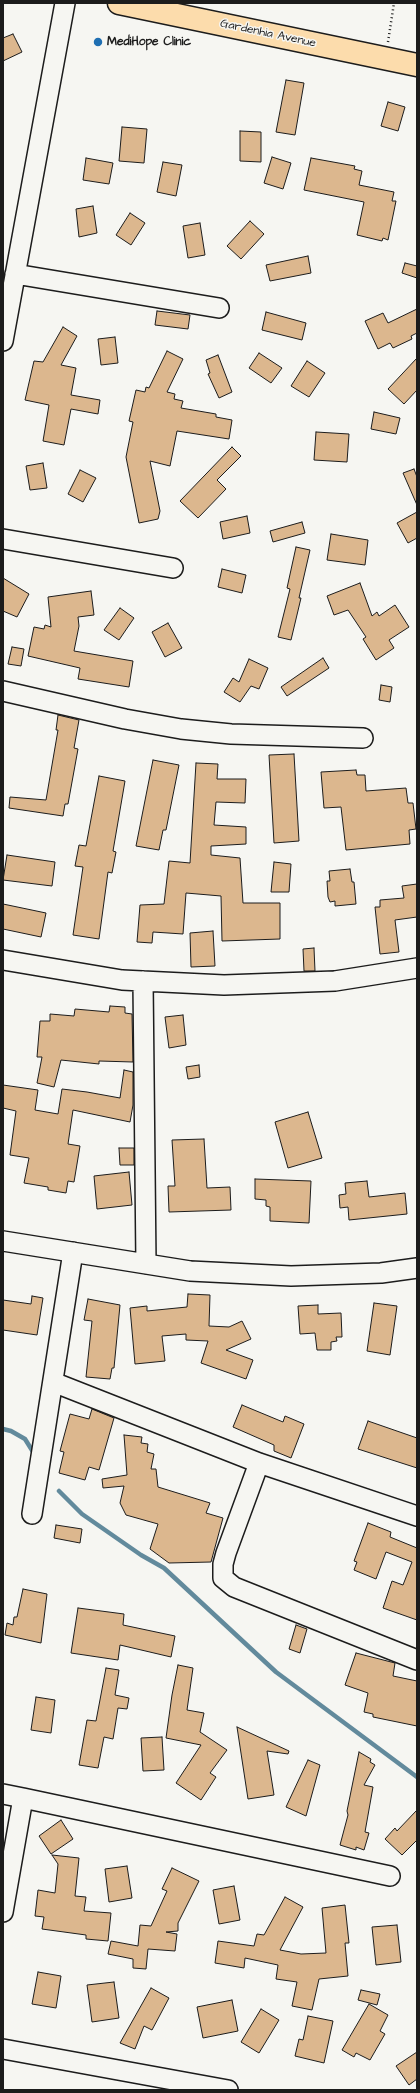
<!DOCTYPE html>
<style>
body{margin:0}
#map{position:relative;width:420px;height:2093px;overflow:hidden;background:#f6f6f2;font-family:"Architects Daughter",sans-serif}
canvas{display:block}
.frame{position:absolute;inset:0;border:4px solid #1c1c1c;pointer-events:none}
</style>
<div id="map">
<canvas width="420" height="2093"></canvas>
<div class="frame"></div>
</div>
<script>
const context = document.querySelector('canvas').getContext('2d');
context.lineJoin = 'round';
function shape(rows) {
  const path = new Path2D();
  for (const r of rows) {
    path.moveTo(r[0], r[1]);
    for (let i = 2; i < r.length; i += 2) path.lineTo(r[i], r[i + 1]);
  }
  return path;
}
function stroke(path, color, width, dash) {
  context.strokeStyle = color;
  context.lineWidth = width;
  context.lineCap = dash ? 'butt' : 'round';
  context.setLineDash(dash || []);
  context.stroke(path);
}
function fillPath(path, color) {
  context.fillStyle = color;
  context.fill(path, 'evenodd');
}
function label(font, color, halo, rows, align = 'center') {
  context.font = font + ' "Architects Daughter",sans-serif';
  context.lineWidth = 3;
  context.setLineDash([]);
  context.textBaseline = 'middle';
  context.strokeStyle = halo;
  context.fillStyle = color;
  for (const [text, x, y, turn = 0] of rows) {
    context.save();
    context.translate(x, y);
    context.rotate((+turn || 0) * Math.PI / 180);
    context.textAlign = isNaN(turn) ? turn : align;
    if (halo) context.strokeText(text, 0, 0);
    context.fillText(text, 0, 0);
    context.restore();
  }
}
stroke(shape([
 [3,1429,11,1431,25,1439,35,1455],
 [59,1491,82,1514,141,1555,164,1568,276,1672,417,1777]
]), '#628a9c', 4.5);
const building = shape([
 [13,34,22,52,3,61,3,38,13,34],
 [286,80,304,83,295,135,276,132,286,80],
 [388,102,405,107,398,131,381,126,388,102],
 [122,127,147,129,144,163,119,161,122,127],
 [240,131,261,132,261,162,240,161,240,131],
 [272,157,291,163,283,189,264,183,272,157],
 [86,158,113,163,109,184,83,180,86,158],
 [311,158,355,166,354,169,362,171,359,185,394,192,392,201,396,201,388,240,383,238,382,241,357,235,364,202,304,190,311,158],
 [163,162,182,165,176,196,157,192,163,162],
 [93,206,97,233,79,237,76,209,93,206],
 [130,213,145,223,131,245,116,235,130,213],
 [250,221,264,234,241,259,227,246,250,221],
 [200,223,205,255,188,258,183,226,200,223],
 [308,256,311,273,270,281,266,265,308,256],
 [405,263,417,266,417,278,402,273,405,263],
 [417,309,417,333,411,336,412,339,393,348,390,343,378,349,365,321,383,313,388,323,417,309],
 [157,311,190,315,188,329,155,325,157,311],
 [266,312,306,323,302,340,262,330,266,312],
 [63,327,77,336,61,365,76,368,71,395,100,400,98,414,71,409,64,445,43,441,49,405,25,400,34,361,43,362,63,327],
 [115,337,118,363,101,365,98,339,115,337],
 [167,351,183,359,167,392,175,394,174,399,183,401,181,408,216,414,216,417,232,420,229,439,177,431,170,466,150,461,160,511,158,519,139,523,126,457,133,422,129,421,136,390,145,392,146,387,149,388,167,351],
 [259,353,282,368,271,383,249,368,259,353],
 [218,355,232,392,219,398,208,374,210,373,206,360,218,355],
 [417,358,417,390,404,404,388,389,417,358],
 [307,361,325,373,309,397,291,386,307,361],
 [374,412,400,418,396,434,371,429,374,412],
 [316,432,349,434,347,462,314,460,316,432],
 [232,447,241,456,217,480,226,489,198,518,180,501,232,447],
 [43,463,47,488,30,490,26,466,43,463],
 [414,469,417,477,417,505,403,473,414,469],
 [80,470,96,478,83,502,68,494,80,470],
 [417,512,417,538,408,543,397,523,417,512],
 [247,516,250,533,223,539,220,522,247,516],
 [302,522,305,533,273,542,270,531,302,522],
 [331,534,368,540,365,565,327,560,331,534],
 [296,547,310,550,299,598,301,598,291,640,278,637,290,589,287,588,296,547],
 [222,569,246,575,242,593,218,587,222,569],
 [3,578,29,594,17,617,3,611,3,578],
 [360,583,372,616,377,612,379,616,395,605,409,627,389,640,394,648,376,660,363,639,366,637,348,610,334,615,327,596,360,583],
 [91,591,94,615,78,617,79,626,74,651,133,661,129,687,78,679,80,668,28,656,34,627,44,629,45,625,51,627,48,597,91,591],
 [120,608,134,618,119,640,104,630,120,608],
 [168,623,182,648,165,657,152,632,168,623],
 [12,647,24,649,21,666,8,664,12,647],
 [323,658,329,668,287,696,281,687,323,658],
 [249,659,268,668,259,689,251,686,240,702,224,692,233,678,239,682,249,659],
 [381,685,392,687,390,702,379,700,381,685],
 [58,715,79,720,74,748,78,749,68,804,65,804,63,816,9,808,10,797,46,800,58,730,56,730,58,715],
 [294,754,299,841,274,843,269,755,294,754],
 [153,760,179,765,166,830,163,830,159,850,136,846,153,760],
 [196,763,218,764,217,779,246,779,245,803,216,802,214,825,246,827,246,844,211,846,211,855,240,858,243,903,280,903,280,939,222,941,221,896,186,893,183,934,153,932,152,943,137,942,140,905,164,904,169,861,190,863,196,763],
 [356,770,357,775,365,775,366,791,406,788,408,803,413,803,416,829,409,830,410,844,346,850,341,807,324,808,321,772,356,770],
 [99,776,125,781,113,851,116,852,112,873,108,872,99,939,73,935,83,867,75,866,79,845,86,846,99,776],
 [7,855,55,862,52,886,3,880,7,855],
 [274,862,291,864,289,892,271,892,274,862],
 [350,869,352,882,354,882,356,904,335,906,335,901,330,902,328,897,327,881,330,881,329,871,350,869],
 [417,884,417,917,395,920,399,952,380,954,375,907,380,907,380,900,404,898,402,886,417,884],
 [3,904,46,913,41,937,3,929,3,904],
 [213,931,215,966,191,967,190,933,213,931],
 [314,948,315,971,304,971,303,949,314,948],
 [110,1006,125,1007,125,1013,132,1014,133,1062,99,1061,99,1064,61,1060,54,1087,37,1083,42,1057,37,1057,40,1021,50,1021,50,1014,74,1016,75,1009,109,1012,110,1006],
 [183,1015,186,1045,169,1048,165,1017,183,1015],
 [199,1065,200,1077,188,1079,186,1067,199,1065],
 [124,1070,133,1072,133,1105,130,1122,73,1110,68,1144,80,1146,74,1182,68,1181,66,1193,48,1190,48,1187,24,1183,29,1158,10,1155,16,1111,3,1108,3,1085,38,1090,35,1110,58,1114,62,1089,87,1092,120,1098,124,1070],
 [308,1112,322,1158,288,1168,275,1122,308,1112],
 [204,1139,207,1188,230,1187,231,1210,169,1212,168,1186,175,1186,172,1140,204,1139],
 [119,1148,134,1148,134,1165,120,1165,119,1148],
 [129,1172,132,1205,97,1209,94,1176,129,1172],
 [255,1179,311,1181,309,1223,270,1221,270,1207,266,1206,266,1200,255,1199,255,1179],
 [367,1181,369,1197,405,1193,407,1214,349,1220,348,1207,340,1208,339,1195,346,1194,345,1183,367,1181],
 [188,1294,210,1295,209,1326,229,1327,242,1321,251,1339,226,1350,253,1360,246,1379,201,1363,208,1341,186,1340,186,1334,162,1336,165,1361,135,1364,130,1308,147,1306,147,1311,187,1307,188,1294],
 [32,1296,43,1298,37,1335,3,1330,3,1300,31,1304,32,1296],
 [88,1299,120,1305,114,1368,112,1368,110,1379,86,1377,92,1321,84,1320,88,1299],
 [374,1303,397,1306,390,1355,367,1351,374,1303],
 [318,1305,318,1314,341,1313,342,1337,336,1337,337,1341,331,1342,331,1350,317,1350,315,1333,300,1334,298,1306,318,1305],
 [242,1405,283,1422,285,1416,304,1424,291,1458,274,1451,274,1445,233,1427,242,1405],
 [92,1409,114,1418,99,1470,89,1467,85,1480,59,1473,64,1452,60,1451,70,1414,89,1419,92,1409],
 [368,1421,417,1438,417,1468,358,1449,368,1421],
 [124,1435,142,1437,141,1443,148,1444,147,1452,154,1454,151,1469,156,1469,158,1487,210,1503,206,1513,223,1518,211,1562,169,1563,150,1549,158,1524,126,1515,120,1503,124,1486,103,1488,102,1479,127,1475,124,1435],
 [368,1523,391,1532,390,1537,417,1548,417,1620,383,1608,392,1581,403,1585,412,1562,386,1552,376,1579,354,1570,357,1562,354,1561,368,1523],
 [56,1525,82,1529,80,1543,54,1538,56,1525],
 [23,1589,47,1594,41,1643,5,1635,7,1623,13,1625,14,1617,17,1617,23,1589],
 [78,1608,124,1614,123,1625,175,1636,171,1657,120,1645,118,1660,71,1653,78,1608],
 [296,1625,307,1629,300,1653,289,1649,296,1625],
 [356,1653,395,1663,393,1676,417,1681,417,1726,373,1717,373,1714,364,1712,368,1693,345,1685,356,1653],
 [178,1665,193,1668,187,1710,204,1713,200,1732,227,1750,210,1773,216,1777,201,1800,176,1783,201,1745,166,1738,172,1695,178,1665],
 [106,1668,119,1670,115,1695,129,1698,127,1709,118,1708,113,1739,104,1737,98,1768,79,1765,87,1720,96,1721,106,1668],
 [36,1697,55,1700,51,1733,31,1730,36,1697],
 [237,1727,289,1751,288,1754,267,1751,274,1795,248,1799,237,1727],
 [162,1737,164,1770,143,1771,141,1738,162,1737],
 [359,1752,371,1759,370,1762,375,1765,364,1785,373,1787,365,1832,369,1833,364,1850,356,1847,356,1850,340,1845,348,1815,347,1811,359,1752],
 [308,1760,320,1765,306,1816,286,1807,308,1760],
 [417,1810,417,1840,402,1855,385,1839,395,1828,397,1831,417,1810],
 [61,1820,73,1839,51,1854,39,1836,61,1820],
 [52,1855,79,1858,75,1896,86,1897,84,1911,111,1913,108,1941,86,1939,86,1935,42,1929,44,1917,35,1916,38,1890,55,1893,58,1864,52,1855],
 [127,1866,132,1898,109,1902,105,1869,127,1866],
 [172,1868,199,1881,178,1923,178,1931,166,1932,177,1934,175,1951,148,1949,146,1969,133,1968,133,1959,108,1954,111,1941,138,1946,140,1925,151,1926,167,1891,162,1889,172,1868],
 [234,1886,240,1920,219,1924,213,1890,234,1886],
 [285,1897,303,1907,280,1950,301,1954,326,1953,322,1908,345,1905,349,1943,345,1943,348,1976,319,1979,312,2010,292,2006,297,1982,276,1979,278,1965,245,1958,244,1968,215,1963,218,1941,254,1946,257,1934,264,1935,285,1897],
 [397,1925,401,1962,376,1965,372,1927,397,1925],
 [38,1972,61,1976,56,2008,32,2004,38,1972],
 [114,1982,119,2018,92,2022,87,1985,114,1982],
 [151,1988,169,1998,152,2030,144,2026,135,2049,120,2043,151,1988],
 [361,1990,380,1994,377,2005,358,2000,361,1990],
 [232,2000,238,2031,203,2038,197,2007,232,2000],
 [369,2004,388,2015,380,2031,385,2034,370,2060,356,2053,354,2057,342,2050,369,2004],
 [261,2009,279,2020,259,2053,241,2042,261,2009],
 [308,2016,333,2021,324,2063,295,2056,299,2039,303,2040,308,2016],
 [417,2052,417,2079,409,2085,396,2066,417,2052]
]);
fillPath(building, '#dcb78e');
stroke(building, '#1c1c1c', 1);
const minor = shape([
 [15,274,219,308],
 [3,341,65,3],
 [3,539,173,568],
 [3,691,125,719,181,729,231,734,363,738],
 [3,960,122,980,224,985,335,981,417,968],
 [143,981,146,1264],
 [3,1241,190,1271,291,1276,381,1273,417,1268],
 [53,1382,259,1463,417,1516],
 [259,1463,226,1553,223,1564,223,1578,234,1587,417,1660],
 [32,1514,73,1252],
 [3,1794,23,1798,3,1912],
 [23,1798,390,1876],
 [3,2049,228,2090]
]);
const major = shape([
 [119,3,417,65]
]);
stroke(minor, '#1c1c1c', 22);
stroke(major, '#1c1c1c', 25);
stroke(shape([
 [388,42,394,3]
]), '#1c1c1c', 2.5, [1, 3]);
stroke(minor, '#f6f6f2', 19);
stroke(major, '#fcdcac', 22);
for (const [x, y, r, color] of [
 [98,42,5,"#1f6fb2"]
]) {
  const dot = new Path2D();
  dot.arc(x, y, r, 0, 2 * Math.PI);
  context.fillStyle = color;
  context.fill(dot);
  stroke(dot, '#f6f6f2', 1.5);
}
label('12px', '#1c1c1c', '#f6f6f2', [
 ["Gardenhia Avenue",268,34,12]
]);
label('bold 12px', '#1c1c1c', '#f6f6f2', [
 ["MediHope Clinic",107,42]
], 'left');
</script>
